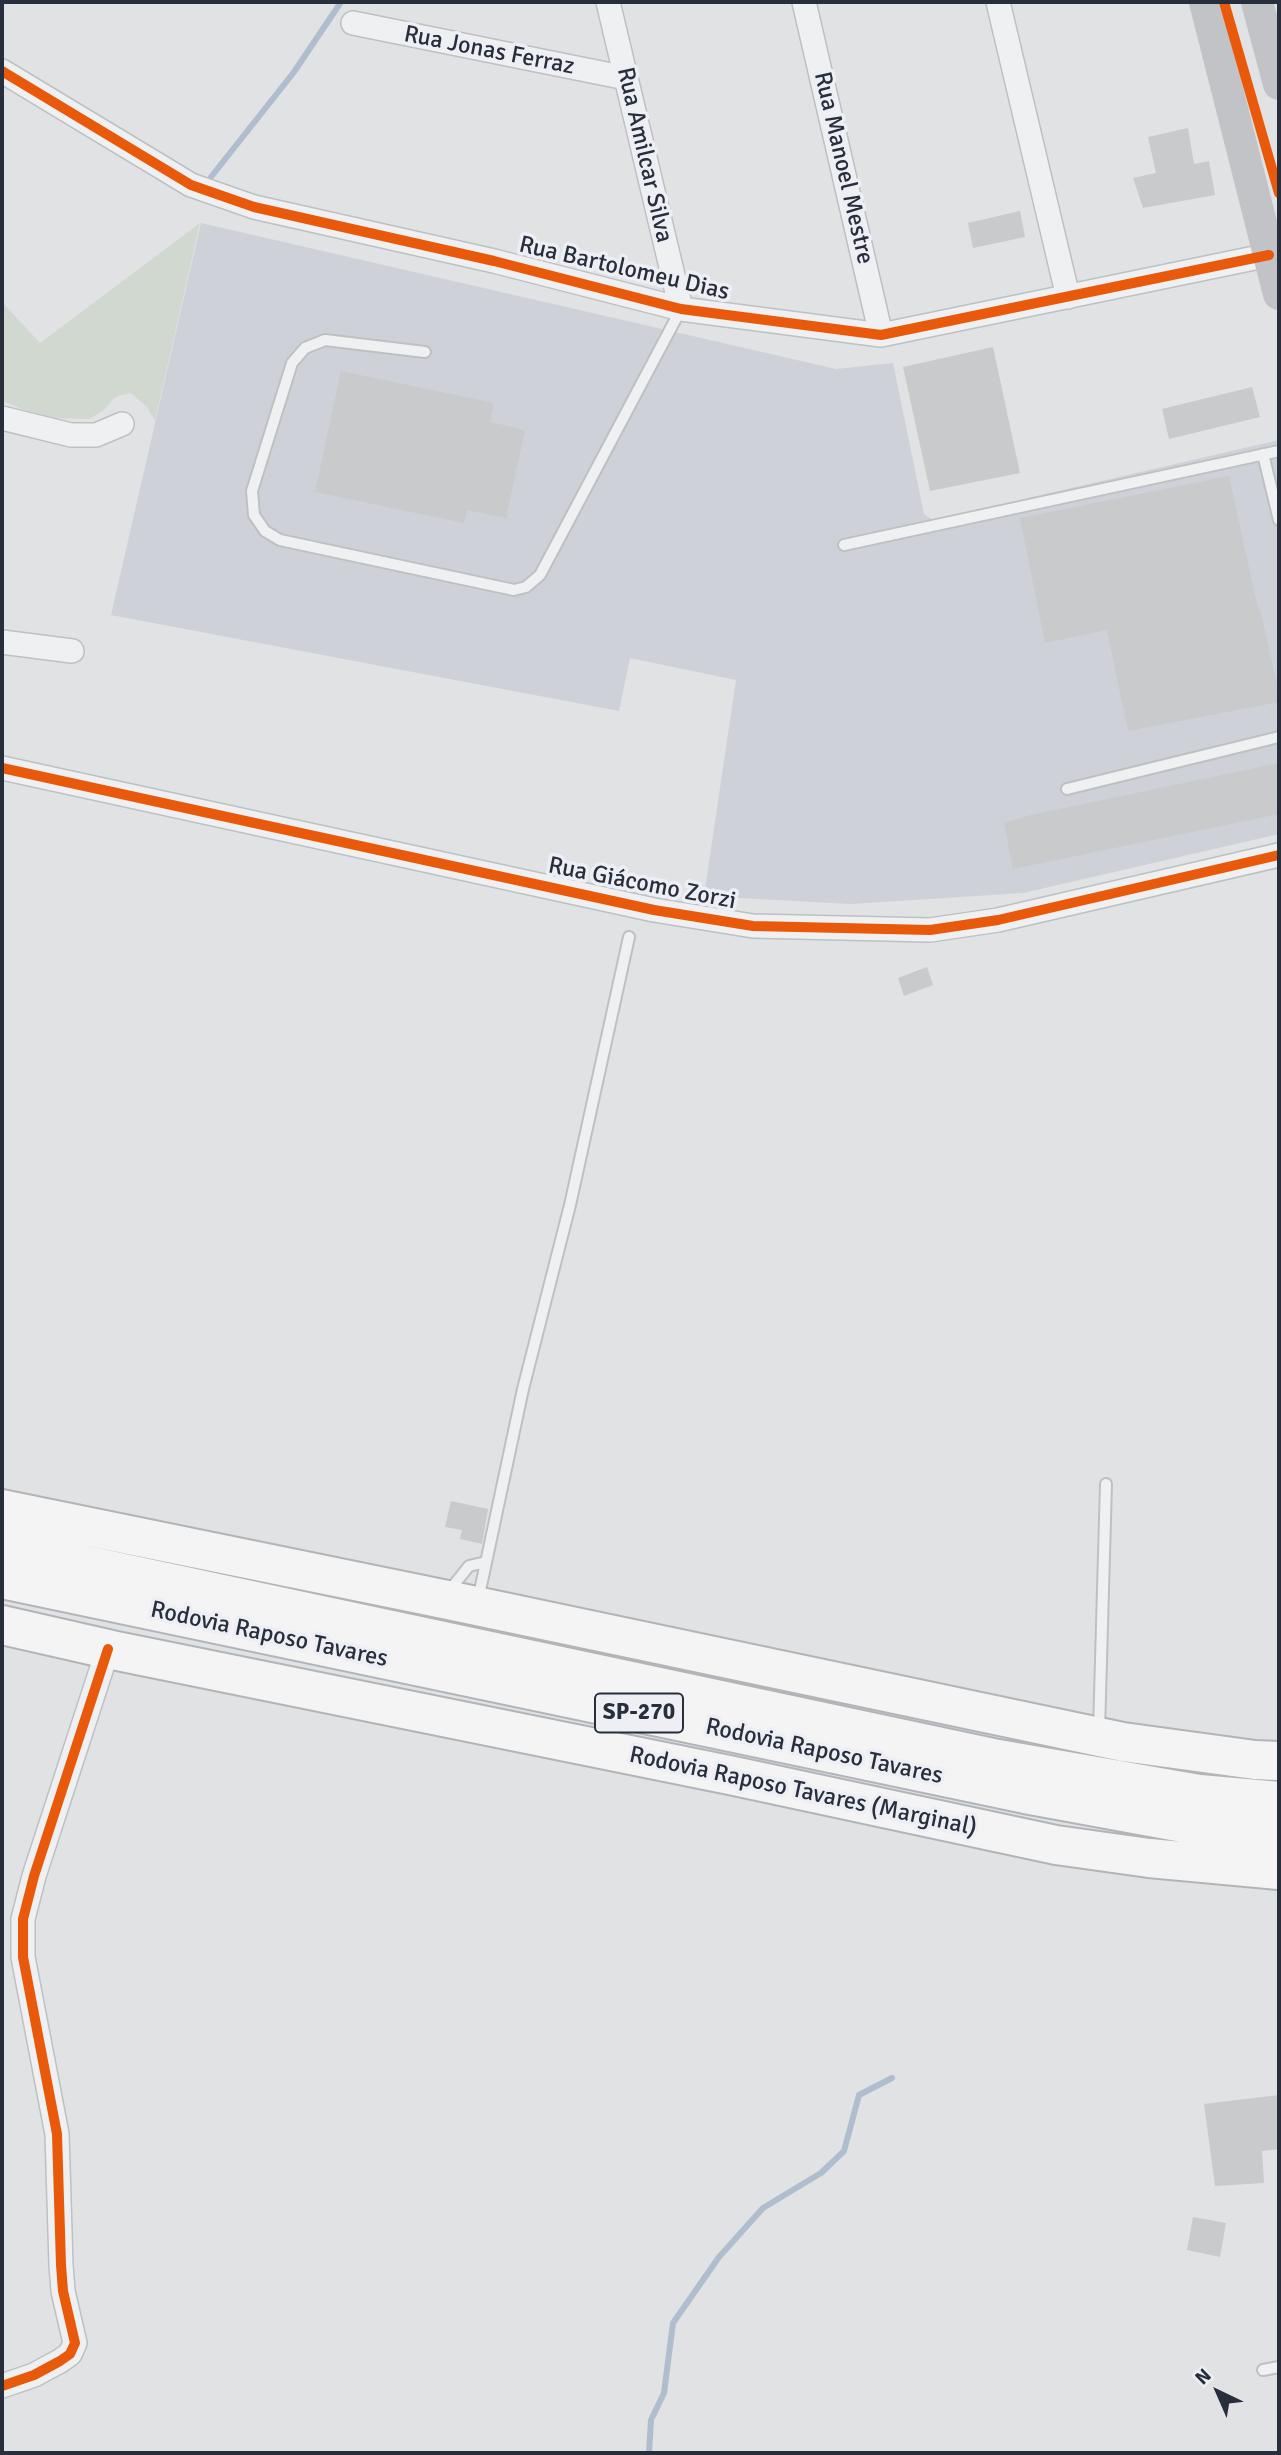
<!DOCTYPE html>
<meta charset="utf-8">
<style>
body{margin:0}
#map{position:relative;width:1281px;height:2455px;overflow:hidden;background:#e0e2e4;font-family:Signika,sans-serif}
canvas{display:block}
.frame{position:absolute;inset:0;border:4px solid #282e3b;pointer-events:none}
.north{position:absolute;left:1183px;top:2357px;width:70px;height:70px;-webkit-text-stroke:5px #edeff4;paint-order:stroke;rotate:316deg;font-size:19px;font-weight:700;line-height:28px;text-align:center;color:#282e3b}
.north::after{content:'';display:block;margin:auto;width:24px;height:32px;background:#282e3b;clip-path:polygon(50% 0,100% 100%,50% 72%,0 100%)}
</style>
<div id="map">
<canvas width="1281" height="2455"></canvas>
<div class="frame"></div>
<div class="north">N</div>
</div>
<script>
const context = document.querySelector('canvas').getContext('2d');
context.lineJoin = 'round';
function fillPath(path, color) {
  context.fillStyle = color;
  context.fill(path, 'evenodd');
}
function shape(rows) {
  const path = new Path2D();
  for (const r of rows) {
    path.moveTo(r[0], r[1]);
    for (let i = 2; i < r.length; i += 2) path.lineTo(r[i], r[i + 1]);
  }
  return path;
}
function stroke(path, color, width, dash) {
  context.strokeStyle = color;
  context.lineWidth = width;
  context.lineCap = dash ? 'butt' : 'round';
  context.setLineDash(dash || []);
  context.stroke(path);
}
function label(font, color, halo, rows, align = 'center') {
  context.font = font + ' Signika,sans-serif';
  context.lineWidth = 7;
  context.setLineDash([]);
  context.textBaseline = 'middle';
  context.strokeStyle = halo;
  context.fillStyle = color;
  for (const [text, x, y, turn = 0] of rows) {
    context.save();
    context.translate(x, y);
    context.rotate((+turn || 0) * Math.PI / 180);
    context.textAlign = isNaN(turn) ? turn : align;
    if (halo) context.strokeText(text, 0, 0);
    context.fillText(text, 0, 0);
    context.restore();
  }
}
fillPath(shape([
 [201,223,836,369,893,363,924,514,933,520,1279,440,1279,834,1023,893,850,904,704,896,736,680,630,658,619,711,111,615]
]), '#ced1d7');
fillPath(shape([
 [200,223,155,421,147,407,131,393,121,395,113,399,104,410,89,419,55,418,28,411,2,401,2,302,40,343]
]), '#d0d8d0');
stroke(shape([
 [211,177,294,72,341,2],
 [649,2453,651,2420,664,2393,673,2323,719,2257,763,2208,821,2173,844,2151,859,2095,892,2078]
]), '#b0bdce', 6);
fillPath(shape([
 [1188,128,1194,164,1209,161,1215,195,1143,208,1133,178,1156,173,1148,137],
 [1020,211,1025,237,973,248,968,223],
 [993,347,1020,473,930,491,903,367],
 [341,371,494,403,490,422,525,430,506,518,467,510,464,523,315,492],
 [1252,387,1260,417,1169,439,1162,409],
 [1229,476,1258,609,1260,608,1279,694,1279,702,1128,731,1107,630,1045,643,1020,518],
 [1279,763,1279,814,1013,869,1004,823,1031,815],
 [927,967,933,985,904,996,898,978],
 [451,1501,488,1509,482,1544,460,1539,462,1530,445,1527],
 [1279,2095,1279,2149,1262,2151,1264,2183,1215,2186,1204,2104],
 [1193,2217,1226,2223,1220,2257,1187,2250]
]), '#c8cacc');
const lane = shape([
 [425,352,325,340,305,348,292,363,252,491,254,515,265,531,280,540,514,590,526,587,540,575,681,309],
 [1263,454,1279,520],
 [844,545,1279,451],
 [1067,789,1279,737],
 [449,1591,469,1566,486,1562],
 [478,1600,523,1389,570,1205,629,937],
 [1099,1731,1106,1484],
 [1263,2370,1279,2367]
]);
const street = shape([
 [608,2,681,309],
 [804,2,881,335],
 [998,2,1068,297],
 [353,23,626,78],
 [2,71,191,185,254,207,494,261,681,309,881,335,1269,255],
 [2,418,71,435,96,435,122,424],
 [2,642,72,651],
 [2,768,654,910,753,926,930,930,998,920,1279,855],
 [2,2386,34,2375,60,2361,70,2354,75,2343,63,2291,61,2265,57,2134,23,1957,23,1919,34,1876,108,1649]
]);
const highway = shape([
 [2,1509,443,1599,1123,1742,1255,1760,1279,1761],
 [2,1547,998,1759,1199,1794,1279,1801],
 [2,1579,1025,1794,1189,1824,1279,1832],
 [2,1625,112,1650,734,1776,1056,1845,1149,1858,1279,1870]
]);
stroke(lane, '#bec0c2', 14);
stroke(street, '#bec0c2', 26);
stroke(highway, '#b2b5b8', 42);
stroke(lane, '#eff0f1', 10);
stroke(street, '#eff0f1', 23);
stroke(shape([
 [1205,2,1279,294],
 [1257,2,1279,84]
]), '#c1c3c7', 32);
stroke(highway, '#f4f4f5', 38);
stroke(shape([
 [1224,2,1279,193],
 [2,71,191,185,254,207,494,261,681,309,881,335,1269,255],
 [2,768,654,910,753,926,930,930,998,920,1279,855],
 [2,2386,34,2375,60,2361,70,2354,75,2343,63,2291,61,2265,57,2134,23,1957,23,1919,34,1876,108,1649]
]), '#e8590c', 10);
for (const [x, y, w] of [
 [639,1713,88]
]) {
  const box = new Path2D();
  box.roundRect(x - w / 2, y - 19.5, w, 39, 5);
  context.fillStyle = '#edeff4';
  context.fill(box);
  stroke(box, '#282e3b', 2);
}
label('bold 23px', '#282e3b', null, [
 ["SP-270",639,1713]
]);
label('24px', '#282e3b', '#edeff4', [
 ["Rua Jonas Ferraz",489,51,11],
 ["Rua Amilcar Silva",644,155,77],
 ["Rua Manoel Mestre",843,168,77],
 ["Rua Bartolomeu Dias",624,269,13],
 ["Rua Giácomo Zorzi",642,884,11],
 ["Rodovia Raposo Tavares",269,1635,12],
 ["Rodovia Raposo Tavares",824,1752,12],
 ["Rodovia Raposo Tavares (Marginal)",803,1792,12]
]);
</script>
